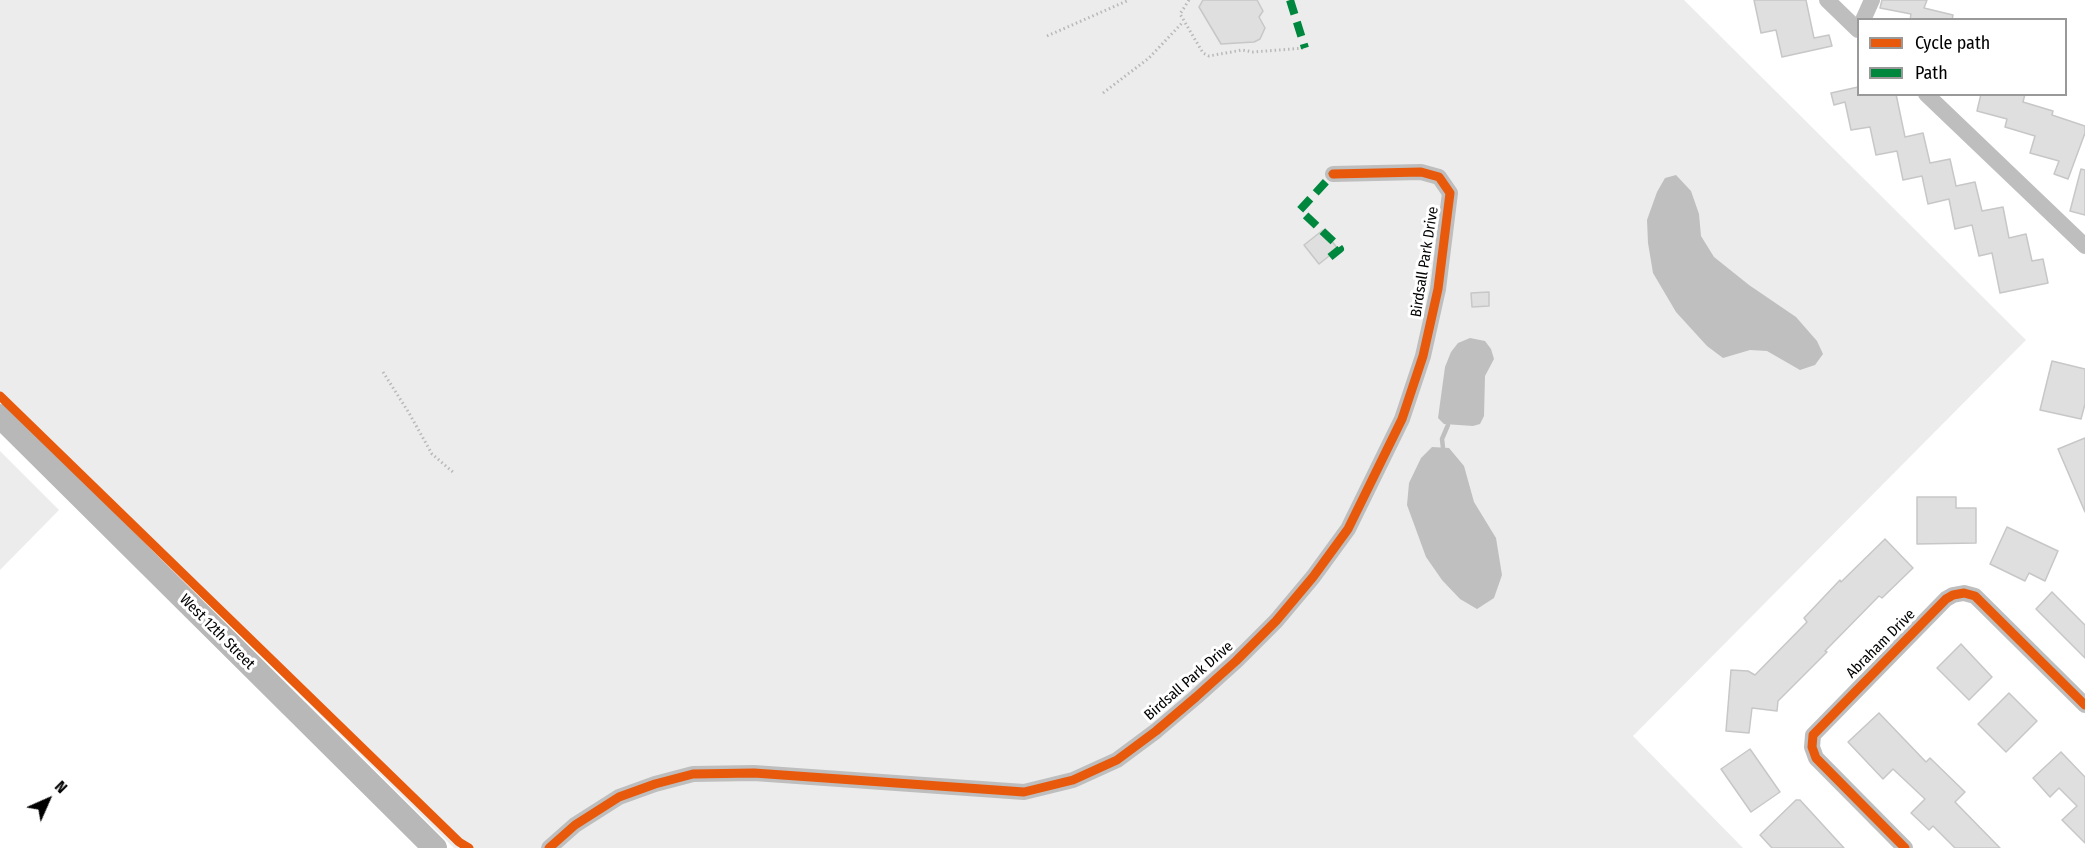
<!DOCTYPE html>
<style>
body{margin:0}
#map{position:relative;width:2085px;height:848px;overflow:hidden;background:#fff;font-family:"Fira Sans Condensed",sans-serif}
canvas{display:block}
.legend{position:absolute;left:1857px;top:18px;width:210px;height:78px;box-sizing:border-box;background:#fff;border:2px solid #999;margin:0;padding:8px 10px;list-style:none;font-size:18px;color:#000}
.legend li{display:flex;align-items:center;gap:12px;height:30px}
.legend b{width:30px;border:2px solid #999}
.north{position:absolute;left:18px;top:770px;width:60px;height:60px;-webkit-text-stroke:4px #fff;paint-order:stroke;rotate:45deg;font-size:16px;font-weight:700;line-height:24px;text-align:center;color:#000}
.north::after{content:'';display:block;margin:auto;width:21px;height:27px;background:#000;clip-path:polygon(50% 0,100% 100%,50% 72%,0 100%)}
</style>
<div id="map">
<canvas width="2085" height="848"></canvas>
<ul class="legend">
<li><b style="height:8px;background:#e8590c"></b>Cycle path</li>
<li><b style="height:8px;background:#00873e"></b>Path</li>
</ul>
<div class="north">N</div>
</div>
<script>
const context = document.querySelector('canvas').getContext('2d');
context.lineJoin = 'round';
function fillPath(path, color) {
  context.fillStyle = color;
  context.fill(path, 'evenodd');
}
function shape(rows) {
  const path = new Path2D();
  for (const r of rows) {
    path.moveTo(r[0], r[1]);
    for (let i = 2; i < r.length; i += 2) path.lineTo(r[i], r[i + 1]);
  }
  return path;
}
function stroke(path, color, width, dash) {
  context.strokeStyle = color;
  context.lineWidth = width;
  context.lineCap = dash ? 'butt' : 'round';
  context.setLineDash(dash || []);
  context.stroke(path);
}
function label(font, color, halo, rows, align = 'center') {
  context.font = font + ' "Fira Sans Condensed",sans-serif';
  context.lineWidth = 6;
  context.setLineDash([]);
  context.textBaseline = 'middle';
  context.strokeStyle = halo;
  context.fillStyle = color;
  for (const [text, x, y, turn = 0] of rows) {
    context.save();
    context.translate(x, y);
    context.rotate((+turn || 0) * Math.PI / 180);
    context.textAlign = isNaN(turn) ? turn : align;
    if (halo) context.strokeText(text, 0, 0);
    context.fillText(text, 0, 0);
    context.restore();
  }
}
fillPath(shape([
 [0,0,1684,0,2026,340,1633,736,1743,848,454,848,0,396],
 [0,451,59,510,0,570]
]), '#ececec');
fillPath(shape([
 [1676,175,1691,191,1699,214,1701,236,1714,257,1749,285,1796,317,1817,341,1823,354,1815,365,1800,370,1767,351,1750,350,1723,358,1707,346,1676,312,1653,273,1648,243,1647,220,1657,192,1665,178],
 [1470,338,1485,341,1491,349,1494,359,1485,376,1484,416,1480,424,1473,426,1444,424,1438,418,1445,367,1451,352,1458,343],
 [1432,447,1449,448,1464,466,1474,502,1496,538,1502,575,1494,598,1477,609,1460,599,1442,580,1426,557,1407,505,1409,483,1421,458]
]), '#bfbfbf');
stroke(shape([
 [1443,448,1442,439,1448,425]
]), '#bfbfbf', 4.5);
const building = shape([
 [1203,0,1257,0,1263,11,1259,17,1265,28,1260,39,1254,42,1221,44,1199,7,1203,0],
 [1754,0,1806,0,1814,38,1829,35,1832,46,1782,57,1776,30,1761,33,1754,0],
 [1882,0,1927,0,1924,8,1953,15,1952,20,1910,20,1911,14,1880,8,1882,0],
 [1858,87,1858,94,1896,94,1905,137,1923,133,1930,163,1950,159,1956,186,1975,182,1982,211,2003,207,2009,238,2026,234,2032,261,2043,259,2048,283,2000,293,1992,253,1979,256,1972,225,1955,229,1949,199,1928,204,1922,176,1903,180,1897,151,1876,155,1870,127,1851,130,1845,102,1834,105,1831,93,1858,87],
 [1981,94,2025,94,2023,102,2053,111,2052,115,2085,126,2085,133,2068,179,2054,174,2059,161,2030,153,2035,136,2005,127,2007,119,1977,111,1981,94],
 [2081,169,2085,170,2085,215,2070,211,2081,169],
 [1323,230,1338,249,1319,264,1304,245,1323,230],
 [1489,292,1489,306,1472,307,1471,293,1489,292],
 [2052,361,2085,369,2085,404,2081,419,2040,410,2052,361],
 [2085,438,2085,512,2058,449,2085,438],
 [1917,497,1956,497,1956,508,1976,508,1976,543,1917,544,1917,497],
 [2007,527,2058,551,2045,581,2029,573,2025,581,1990,564,2007,527],
 [1885,539,1913,568,1882,598,1879,596,1825,651,1827,652,1778,701,1777,711,1752,708,1749,733,1726,731,1731,670,1748,671,1755,675,1807,622,1804,618,1840,580,1841,582,1885,539],
 [2052,592,2085,625,2085,658,2036,609,2052,592],
 [1961,644,1992,677,1969,700,1937,668,1961,644],
 [2009,693,2037,721,2006,752,1978,724,2009,693],
 [1879,713,1926,762,1930,758,1965,792,1955,802,2000,848,1955,848,1933,826,1929,830,1911,813,1925,799,1893,769,1883,779,1848,742,1879,713],
 [1750,749,1780,792,1751,812,1721,769,1750,749],
 [2061,752,2085,777,2085,843,2062,820,2077,806,2059,788,2050,797,2033,778,2061,752],
 [1796,800,1800,800,1844,848,1772,848,1760,835,1796,800]
]);
fillPath(building, '#dfdfdf');
stroke(building, '#c7c7c7', 1.5);
stroke(shape([
 [1189,0,1180,14,1203,53,1209,56,1242,50,1253,52,1305,48],
 [1047,36,1129,0],
 [1103,93,1149,58,1183,22],
 [383,372,409,413,432,454,454,473]
]), '#b9b9b9', 3, [1.5, 3]);
stroke(shape([
 [1827,0,1858,30],
 [1863,20,1872,0],
 [1926,94,2085,246],
 [549,848,575,825,619,797,655,784,693,774,754,773,1024,792,1073,780,1117,760,1156,731,1196,697,1236,661,1276,621,1313,577,1348,529,1402,419,1423,356,1438,289,1450,193,1439,177,1421,172,1333,174],
 [1905,848,1816,758,1812,747,1813,735,1946,599,1953,595,1964,593,1975,596,2085,705]
]), '#bebebe', 16);
stroke(shape([
 [0,416,435,848]
]), '#b8b8b8', 24);
stroke(shape([
 [1290,0,1305,48],
 [1330,257,1340,249,1338,246,1300,210,1333,174]
]), '#00873e', 8, [15, 8]);
stroke(shape([
 [0,396,459,842,469,848],
 [549,848,575,825,619,797,655,784,693,774,754,773,1024,792,1073,780,1117,760,1156,731,1196,697,1236,661,1276,621,1313,577,1348,529,1402,419,1423,356,1438,289,1450,193,1439,177,1421,172,1333,174],
 [1905,848,1816,758,1812,747,1813,735,1946,599,1953,595,1964,593,1975,596,2085,705]
]), '#e8590c', 9);
label('15px', '#000', '#fff', [
 ["Birdsall Park Drive",1425,262,-81],
 ["West 12th Street",217,632,45],
 ["Abraham Drive",1881,644,-45],
 ["Birdsall Park Drive",1189,681,-41]
]);
</script>
